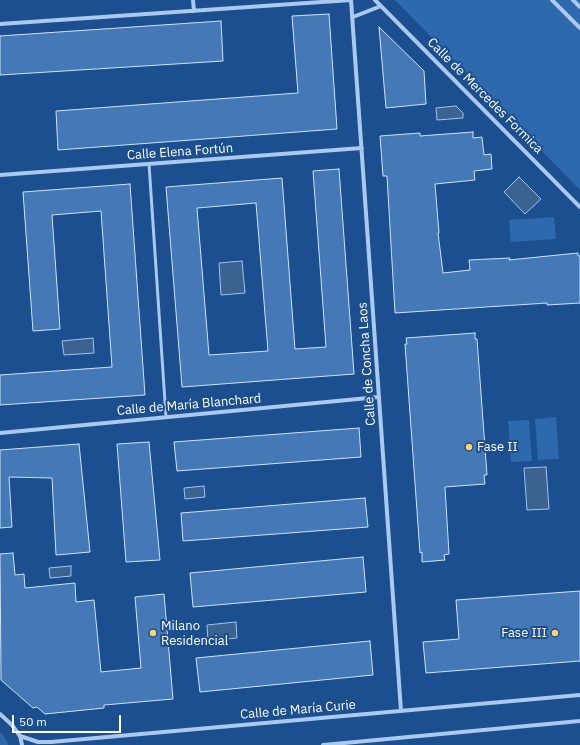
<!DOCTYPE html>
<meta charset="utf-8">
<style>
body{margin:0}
#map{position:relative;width:580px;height:745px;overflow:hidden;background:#1b4f8f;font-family:"IBM Plex Sans",sans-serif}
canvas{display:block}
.scale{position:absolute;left:12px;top:715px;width:109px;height:18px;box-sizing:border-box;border:2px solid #fff;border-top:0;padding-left:5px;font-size:12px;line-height:14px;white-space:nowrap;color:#fff;-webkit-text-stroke:3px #1b4f8f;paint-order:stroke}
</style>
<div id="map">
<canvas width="580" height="745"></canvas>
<div class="scale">50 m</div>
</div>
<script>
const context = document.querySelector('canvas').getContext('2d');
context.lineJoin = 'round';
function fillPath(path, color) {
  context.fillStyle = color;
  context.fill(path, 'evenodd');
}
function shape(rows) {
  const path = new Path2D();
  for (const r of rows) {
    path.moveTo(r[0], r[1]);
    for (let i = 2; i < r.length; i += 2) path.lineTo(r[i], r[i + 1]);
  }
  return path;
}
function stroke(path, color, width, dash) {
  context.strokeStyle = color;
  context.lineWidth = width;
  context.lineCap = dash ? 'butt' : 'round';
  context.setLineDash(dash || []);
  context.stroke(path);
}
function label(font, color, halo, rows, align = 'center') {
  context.font = font + ' "IBM Plex Sans",sans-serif';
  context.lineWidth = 4;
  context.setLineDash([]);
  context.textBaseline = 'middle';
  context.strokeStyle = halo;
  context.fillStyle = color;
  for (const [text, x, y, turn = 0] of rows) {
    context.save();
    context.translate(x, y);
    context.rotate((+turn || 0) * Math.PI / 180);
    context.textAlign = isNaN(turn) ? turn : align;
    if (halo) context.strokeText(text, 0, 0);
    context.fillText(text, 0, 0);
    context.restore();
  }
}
fillPath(shape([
 [395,0,580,0,580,190],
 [554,217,556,239,511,242,509,220],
 [556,417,559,459,538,460,535,419],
 [529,420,532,461,511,462,508,421],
 [0,732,7,741,8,745,0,745]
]), '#2e69ad');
const water = shape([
 [456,106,463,113,463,118,437,120,436,108,456,106],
 [519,177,541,199,525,214,504,192,519,177],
 [242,261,245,293,221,295,219,263,242,261],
 [93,338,94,353,64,355,62,341,93,338],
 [546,467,549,509,527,510,524,468,546,467],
 [204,486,205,497,185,499,184,488,204,486],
 [71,566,71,576,50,578,49,568,71,566],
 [236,622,237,638,208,641,207,625,236,622]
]);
fillPath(water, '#3c6290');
stroke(water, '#9cc4f0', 1);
const building = shape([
 [329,14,337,129,58,150,56,111,298,93,292,16,329,14],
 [221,21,223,61,0,75,0,36,221,21],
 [379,27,424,71,426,104,386,108,379,27],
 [473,132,473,138,482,137,484,155,491,154,492,169,474,171,475,180,435,184,439,233,438,233,443,273,470,270,469,260,510,258,509,260,578,253,578,256,580,256,580,303,547,305,547,303,395,313,387,176,383,176,380,136,420,133,420,136,473,132],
 [339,169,354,374,182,387,166,187,282,178,295,349,326,347,313,171,339,169],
 [256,203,268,351,209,355,197,208,256,203],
 [130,184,145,395,0,405,0,375,112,367,101,211,52,215,60,329,33,331,23,192,130,184],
 [475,333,475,339,477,339,487,475,484,475,485,484,445,487,449,554,444,555,445,560,422,562,422,552,420,553,405,344,407,344,406,338,475,333],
 [359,428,361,457,177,471,174,442,359,428],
 [149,442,160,560,126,562,117,444,149,442],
 [79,444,90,552,56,555,52,478,9,477,12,527,0,528,0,450,79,444],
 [365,498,368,527,183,541,181,513,365,498],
 [13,553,15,575,24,574,25,588,75,583,76,602,94,600,101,672,141,668,135,597,164,594,173,699,104,705,104,708,45,714,37,707,33,708,1,680,0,554,13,553],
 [363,557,366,592,193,607,190,573,363,557],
 [580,591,580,661,426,673,423,642,459,639,456,600,580,591],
 [370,641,373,675,200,692,196,658,370,641]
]);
fillPath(building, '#4478b7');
stroke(building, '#cfe3fa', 1);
stroke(shape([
 [149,164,166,417]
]), '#a9c9ee', 3);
stroke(shape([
 [193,0,194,11],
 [351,0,401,711],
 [375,0,580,207],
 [552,0,580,28],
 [573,0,580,7],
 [353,17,381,6],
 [0,24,351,0],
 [0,175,362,148],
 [0,433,379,397],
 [0,714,12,725,20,736,22,745],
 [20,736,38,742,51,742,580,695],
 [323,745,580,721]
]), '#a9c9ee', 4);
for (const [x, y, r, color] of [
 [469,447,4,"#ffd166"],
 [153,633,4,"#ffd166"],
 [555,633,4,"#ffd166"]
]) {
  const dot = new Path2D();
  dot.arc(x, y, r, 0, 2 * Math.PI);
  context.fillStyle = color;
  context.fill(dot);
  stroke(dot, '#1b4f8f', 1.5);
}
label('13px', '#fff', '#1b4f8f', [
 ["Calle de Mercedes Formica",485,96,45],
 ["Calle Elena Fortún",180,152,-4],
 ["Calle de Concha Laos",367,364,-94],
 ["Calle de María Blanchard",189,405,-5],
 ["Calle de María Curie",298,710,-5]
]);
label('13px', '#fff', '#1b4f8f', [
 ["Fase II",477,447],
 ["Milano",161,626],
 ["Residencial",161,641],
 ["Fase III",547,633,"right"]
], 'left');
</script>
